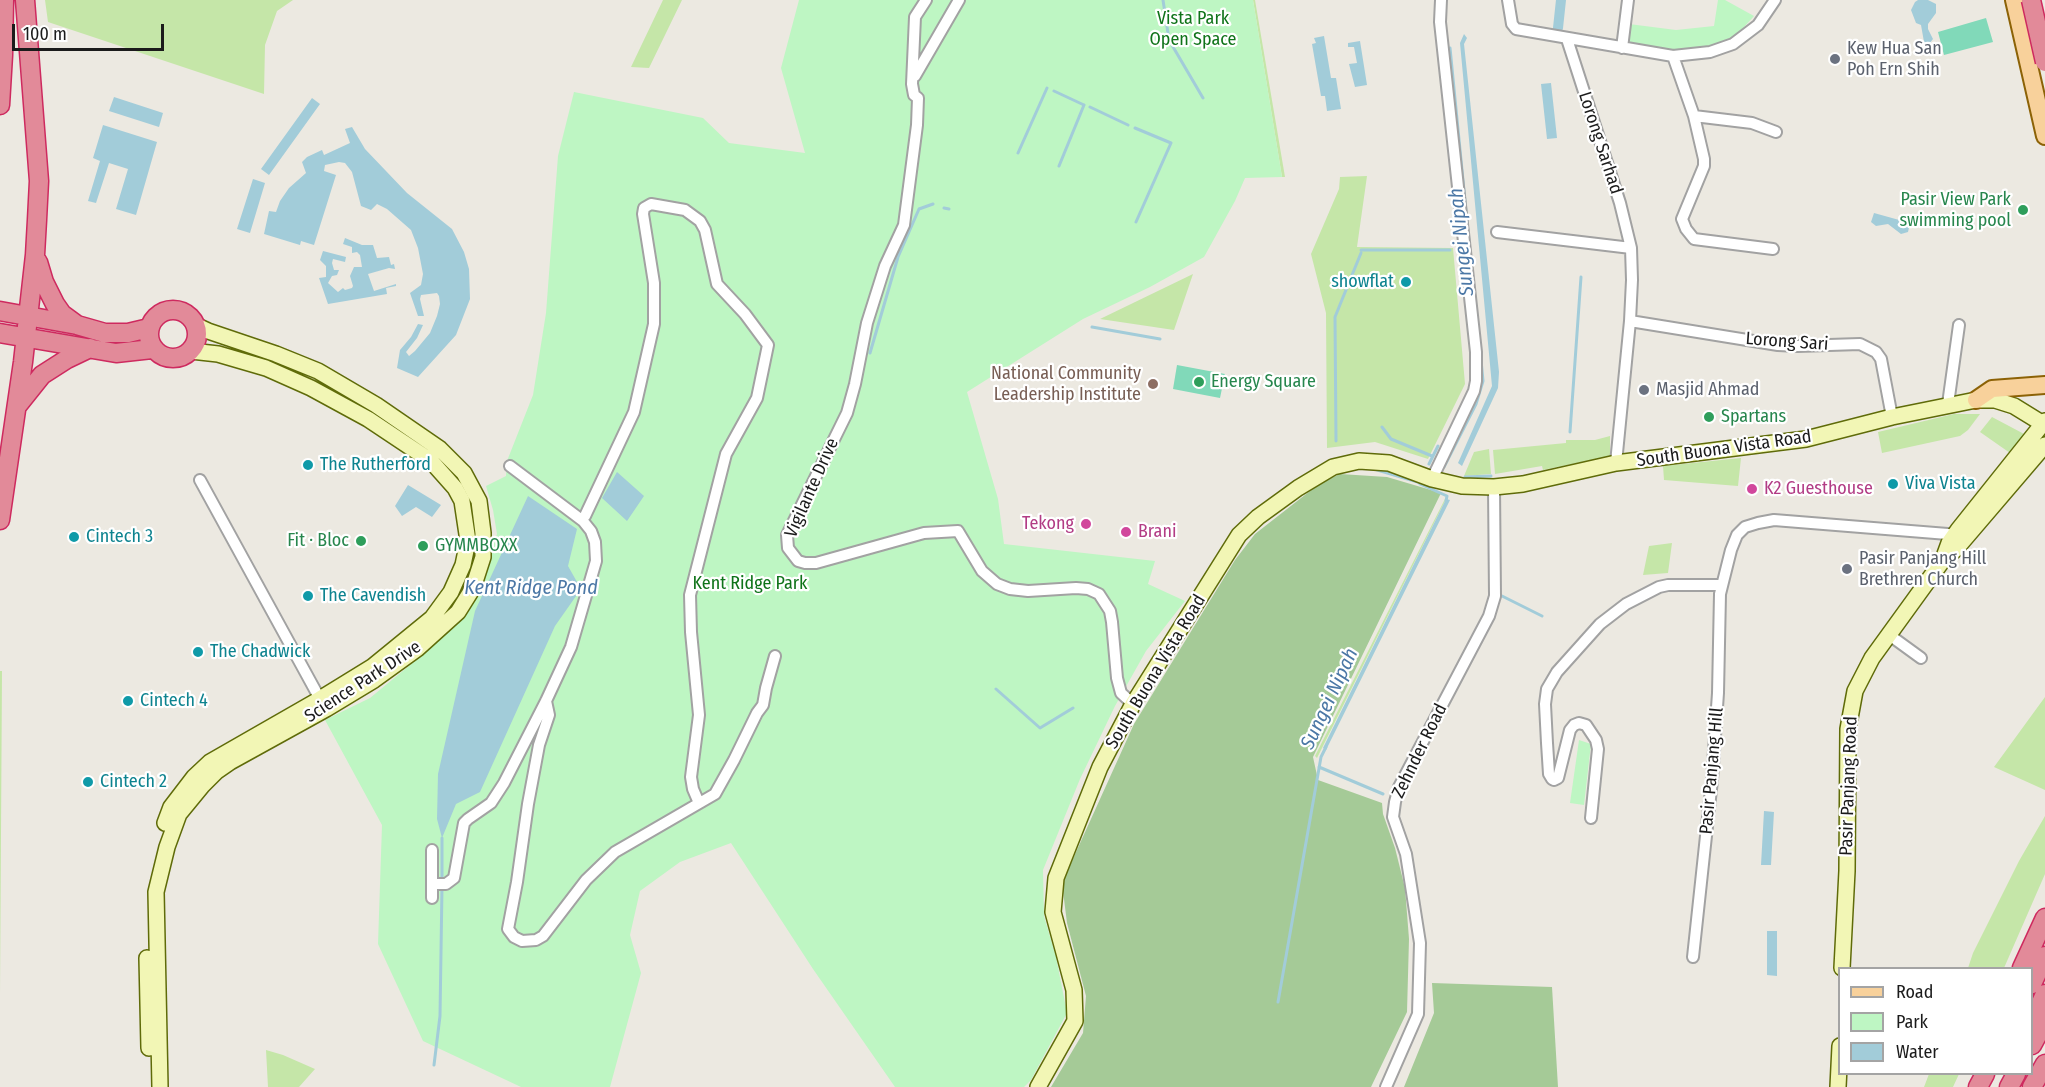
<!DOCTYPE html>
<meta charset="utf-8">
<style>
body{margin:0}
#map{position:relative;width:2045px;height:1087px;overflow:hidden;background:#ece9e1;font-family:"Fira Sans Condensed",sans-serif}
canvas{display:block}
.legend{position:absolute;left:1838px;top:967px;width:195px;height:108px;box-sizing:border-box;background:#fff;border:2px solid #a4a4a4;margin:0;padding:8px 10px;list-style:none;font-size:18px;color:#1b1b1b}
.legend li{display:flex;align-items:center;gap:12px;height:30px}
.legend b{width:30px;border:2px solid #a4a4a4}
.scale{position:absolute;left:12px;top:24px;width:152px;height:27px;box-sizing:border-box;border:3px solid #1b1b1b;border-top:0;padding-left:8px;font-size:18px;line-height:21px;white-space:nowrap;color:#1b1b1b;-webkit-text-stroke:4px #fff;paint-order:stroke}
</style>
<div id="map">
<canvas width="2045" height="1087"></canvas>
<ul class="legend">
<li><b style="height:8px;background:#f8d19b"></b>Road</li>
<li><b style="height:16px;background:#bef6c3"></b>Park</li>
<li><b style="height:16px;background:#a2ccd9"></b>Water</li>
</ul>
<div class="scale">100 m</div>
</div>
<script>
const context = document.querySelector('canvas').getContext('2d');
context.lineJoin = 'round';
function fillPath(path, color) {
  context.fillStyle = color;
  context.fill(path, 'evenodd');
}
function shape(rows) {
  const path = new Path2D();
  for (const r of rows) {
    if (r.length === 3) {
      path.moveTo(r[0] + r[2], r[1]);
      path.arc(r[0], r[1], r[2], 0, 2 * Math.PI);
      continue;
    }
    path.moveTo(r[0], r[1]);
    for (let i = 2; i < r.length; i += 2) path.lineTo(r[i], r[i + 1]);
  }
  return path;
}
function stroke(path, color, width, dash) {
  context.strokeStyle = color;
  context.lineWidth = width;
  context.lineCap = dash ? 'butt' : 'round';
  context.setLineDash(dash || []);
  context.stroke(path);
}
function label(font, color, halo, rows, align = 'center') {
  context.font = font + ' "Fira Sans Condensed",sans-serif';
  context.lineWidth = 4.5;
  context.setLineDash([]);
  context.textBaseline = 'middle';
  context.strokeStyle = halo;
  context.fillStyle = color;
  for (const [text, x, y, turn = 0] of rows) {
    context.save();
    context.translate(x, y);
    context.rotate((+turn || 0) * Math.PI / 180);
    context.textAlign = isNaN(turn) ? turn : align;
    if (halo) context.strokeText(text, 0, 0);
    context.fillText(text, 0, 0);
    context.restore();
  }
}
fillPath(shape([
 [45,0,293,0,277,11,265,45,264,94,48,22],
 [663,0,682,0,649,68,631,67],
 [1253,0,1255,0,1285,177,1282,177],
 [1367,176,1357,247,1453,248,1465,384,1428,459,1375,442,1327,448,1326,313,1311,254,1339,189,1340,177],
 [1193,274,1174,330,1100,319],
 [1954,414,1980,414,1968,430,1960,436,1882,453,1878,432],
 [1992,417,2026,435,2010,453,1980,432],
 [1610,436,1610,456,1543,470,1542,466,1495,474,1493,450,1566,443,1566,440,1595,440],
 [1489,449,1491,474,1464,476,1474,452],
 [1741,458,1738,486,1664,480,1663,466],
 [1447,495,1447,497,1317,758,1315,756],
 [1672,543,1668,573,1643,575,1649,546],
 [0,671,2,671,0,994],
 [2045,697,2045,790,1994,767],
 [2045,816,2045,874,2004,968,1968,968,1973,953,2019,861],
 [266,1050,283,1055,315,1069,299,1087,268,1087],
 [1929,1074,1959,1074,1953,1087,1924,1087]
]), '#c5e6a8');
fillPath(shape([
 [1340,474,1387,477,1441,493,1313,757,1318,780,1382,803,1383,814,1395,848,1405,888,1409,939,1407,1012,1371,1087,1051,1087,1083,1033,1086,996,1067,923,1062,883,1134,724,1235,560,1255,534,1319,484],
 [1432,983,1552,987,1558,1087,1404,1087,1434,1013]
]), '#a5ca97');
fillPath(shape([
 [799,0,1253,0,1282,177,1245,178,1235,201,1204,257,1150,287,1083,319,967,392,998,499,1004,544,1155,561,1148,584,1185,601,1146,651,1115,706,1080,779,1043,870,1044,916,1056,957,1067,1013,1031,1080,1024,1087,895,1087,813,969,731,843,680,862,640,891,630,935,641,973,610,1087,521,1087,423,1041,378,944,382,825,325,720,370,698,433,646,478,595,497,534,493,510,486,486,506,476,507,461,533,395,546,313,558,156,574,92,703,118,729,143,805,153,781,68],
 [1718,0,1725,0,1754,16,1735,37,1705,48,1669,53,1627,45,1629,24,1676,30,1714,26],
 [1579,740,1591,744,1584,805,1570,803]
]), '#bef6c3');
fillPath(shape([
 [1986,18,1993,42,1944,55,1938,32],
 [1177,365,1225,374,1220,398,1173,389]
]), '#81d9b9');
fillPath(shape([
 [1918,0,1928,0,1936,4,1936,13,1928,24,1928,29,1933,39,1929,44,1925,44,1924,42,1921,25,1916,23,1911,10,1915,2],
 [1464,34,1467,38,1464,44,1499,372,1498,388,1462,466,1458,463,1492,386,1460,43],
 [1324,36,1331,78,1336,78,1341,109,1327,111,1325,96,1321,96,1312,44,1316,43,1314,38],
 [1360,41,1367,85,1355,87,1349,64,1357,63,1354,47,1348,47,1348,43],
 [1551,83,1557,138,1547,139,1541,84],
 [114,97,163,113,159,127,109,111],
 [312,98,320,104,269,175,261,169],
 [103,125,157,142,136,215,116,209,128,169,109,163,96,203,88,201,100,161,93,158],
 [352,127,365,149,407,193,452,229,464,252,469,269,470,299,456,335,418,377,397,368,400,350,411,337,418,324,423,325,417,338,406,352,409,356,415,351,430,333,437,316,440,304,439,296,437,293,421,295,420,299,424,316,418,316,410,293,421,285,423,274,418,248,411,230,387,209,377,204,371,210,361,206,352,172,345,163,339,162,325,165,324,171,336,175,314,245,301,241,300,245,264,234,269,211,276,212,280,201,289,188,306,173,302,162,307,157,322,150,324,155,350,143,345,129],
 [253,179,265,183,250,233,237,229],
 [1874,213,1910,223,1908,232,1901,234,1888,224,1876,226,1871,222],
 [345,238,362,245,373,245,377,258,389,257,391,265,394,264,395,269,389,268,368,274,374,291,396,284,396,286,386,288,387,294,328,304,319,278,326,277,326,266,320,260,323,251,346,257,345,262,333,259,332,263,334,270,339,270,337,275,332,276,328,283,338,292,343,288,345,290,352,288,353,286,350,276,354,267,362,267,360,255,357,252,352,253,352,247,343,244],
 [617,472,644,496,627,521,602,498],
 [408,485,441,505,432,517,416,507,402,516,395,506],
 [528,496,577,529,568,566,581,589,555,626,480,792,456,804,442,838,437,819,438,774,475,611],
 [1446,499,1450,500,1326,750,1323,748],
 [1764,811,1774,812,1771,865,1761,865],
 [1767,931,1777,931,1777,976,1767,975]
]), '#a2ccd9');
stroke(shape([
 [1163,0,1169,40,1203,98],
 [1450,48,1470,252],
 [1054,91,1084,105],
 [1090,107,1128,125],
 [1135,128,1171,143,1136,222],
 [1018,153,1047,88],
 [1059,166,1084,105],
 [944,208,949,209],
 [1361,250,1450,250],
 [1092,327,1160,339],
 [870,353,898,257,919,209,933,204],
 [1382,427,1391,439,1432,456],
 [1570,432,1581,277],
 [1336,441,1335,317,1361,253],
 [1429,464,1438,446],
 [1444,467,1476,404,1483,381,1481,360],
 [1374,469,1421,483],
 [1465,477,1491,476],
 [1420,484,1447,496,1446,501],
 [1502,596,1542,616],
 [996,689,1040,728,1073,708],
 [1319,767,1383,794],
 [442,838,442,881],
 [1278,1002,1321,757,1326,747],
 [434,1065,440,1016,442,887]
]), '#a2ccd9', 3);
stroke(shape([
 [1558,28,1561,0]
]), '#a2ccd9', 10);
const street = shape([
 [926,0,915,17,912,84,914,95,918,98,917,125,904,225,885,266,867,323,855,384,847,413,787,535,788,548,798,561,805,563,816,563,924,533,958,531,982,571,997,584,1010,589,1028,591,1076,588,1088,589,1099,594,1110,611,1112,622,1117,678,1121,693,1133,704],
 [1508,0,1512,24,1516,29,1673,56,1710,52,1733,44,1758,25,1775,0],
 [1567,39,1620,203,1631,248,1632,280,1630,321,1616,463],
 [1622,48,1628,0],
 [1673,56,1694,116,1704,159,1704,166,1682,219,1686,229,1694,239,1773,249],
 [915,76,959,0],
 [1694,116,1752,123,1776,132],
 [1497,232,1631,248],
 [1630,321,1778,345,1798,346,1860,344,1876,352,1881,359,1892,417],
 [1948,404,1959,325],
 [1432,479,1474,391,1476,381,1476,352,1440,22,1441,0],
 [200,480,320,699],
 [585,516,634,412,654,324,654,283,643,214,644,208,651,204,685,210,700,221,705,230,717,284,745,314,768,345,757,398,726,454,690,595,691,632,699,715,691,777,693,789,699,803],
 [1888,634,1921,658],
 [546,701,549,715,539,745,528,804,517,882,508,929,514,937,522,941,536,940,543,936,586,880,615,852,715,794,734,760,757,713,763,705,766,688,775,656],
 [1591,818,1598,749,1596,740,1586,725,1579,723,1574,725,1570,730,1558,778,1554,780,1552,779,1549,774,1547,743,1545,704,1547,689,1557,672,1600,624,1626,604,1659,587,1668,585,1722,585],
 [432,850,432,898],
 [433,884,446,884,454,878,464,823,468,819,491,803,504,783,546,701,571,647,596,561,595,542,591,531,583,521,510,466],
 [1693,957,1712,780,1718,693,1720,594,1731,550,1737,535,1745,527,1758,523,1774,520,1960,535],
 [1386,1087,1418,1014,1420,943,1406,854,1393,817,1395,802,1399,787,1489,616,1495,596,1494,487]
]);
const secondary = shape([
 [1945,554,1949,543,1958,530,2045,421],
 [165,823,171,807,194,777,210,762,320,699,372,667,432,618,451,592,463,565,468,541,462,501,455,488,431,461,368,419,311,388,266,368,218,354,191,351],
 [147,958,149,1048],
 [1842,968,1847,871,1848,729,1855,691,1872,658,1943,560,1956,549,2045,445],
 [160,1087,156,892,167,847,179,814,202,786,217,771,230,762,326,709,374,680,417,649,458,612,473,588,483,557,483,533,479,501,464,473,440,449,376,405,318,371,276,354,208,331,195,325],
 [1038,1087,1075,1021,1074,990,1053,912,1056,878,1100,767,1133,704,1239,535,1258,517,1298,488,1333,467,1359,461,1389,463,1432,479,1462,486,1494,487,1523,484,1616,463,1806,439,1892,417,1976,400,1995,400,2014,406,2045,425],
 [1838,1087,1840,1046]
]);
const primary = shape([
 [2014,0,2045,136],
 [1976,400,1992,389,2045,385]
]);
const highway = shape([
 [0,105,3,55,4,0],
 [38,262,44,282,55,304,62,314,77,325],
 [173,334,24],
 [0,311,77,325,105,333,128,333,149,328],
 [0,333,116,353,152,349],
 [18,405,42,375,67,359,90,348],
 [0,520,23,362,35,255,37,220,39,181,25,0],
 [2022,968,2045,918],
 [2032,984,2045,956],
 [2032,1022,2045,994],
 [2032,1045,2045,1021],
 [1978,1087,1985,1074],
 [2009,1087,2016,1074],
 [2032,1087,2045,1064]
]);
stroke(street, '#a2a2a2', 14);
stroke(secondary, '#5f6b09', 18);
stroke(primary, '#8c6206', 20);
stroke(highway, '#ce2a5f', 21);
stroke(street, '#fff', 10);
stroke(secondary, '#f2f6b5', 15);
stroke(primary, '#f8d19b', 16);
stroke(highway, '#e28a99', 18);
const highwayBridge = shape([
 [2031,0,2045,62]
]);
stroke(highwayBridge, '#ce2a5f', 21, []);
stroke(highwayBridge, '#e28a99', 18);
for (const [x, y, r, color] of [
 [1835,59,6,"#6b7280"],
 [2023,210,6,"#2e9e5b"],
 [1406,282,6,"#0f9aa8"],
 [1199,382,6,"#2e9e5b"],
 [1153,384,6,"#8d6e63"],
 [1644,390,6,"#6b7280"],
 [1709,417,6,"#2e9e5b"],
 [308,465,6,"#0f9aa8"],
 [1893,484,6,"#0f9aa8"],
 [1752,489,6,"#d1479c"],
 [1086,524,6,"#d1479c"],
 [1126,532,6,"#d1479c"],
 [74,537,6,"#0f9aa8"],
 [361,541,6,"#2e9e5b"],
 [423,546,6,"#2e9e5b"],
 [1847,569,6,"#6b7280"],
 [308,596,6,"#0f9aa8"],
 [198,652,6,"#0f9aa8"],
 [128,701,6,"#0f9aa8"],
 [88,782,6,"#0f9aa8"]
]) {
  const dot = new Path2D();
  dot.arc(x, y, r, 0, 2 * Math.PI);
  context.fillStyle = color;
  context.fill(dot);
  stroke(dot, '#fff', 2);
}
label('18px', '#0f7319', '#fff', [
 ["Vista Park",1193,19],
 ["Open Space",1193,40],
 ["Kent Ridge Park",750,584]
]);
label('18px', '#5b616d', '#fff', [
 ["Kew Hua San",1847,49],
 ["Poh Ern Shih",1847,70],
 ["Masjid Ahmad",1656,390],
 ["Pasir Panjang Hill",1859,559],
 ["Brethren Church",1859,580]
], 'left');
label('18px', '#1b1b1b', '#fff', [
 ["Lorong Sarhad",1600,143,72],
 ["Lorong Sari",1787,342,4],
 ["South Buona Vista Road",1724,449,-8],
 ["Vigilante Drive",812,488,-66],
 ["South Buona Vista Road",1156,672,-59],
 ["Science Park Drive",363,682,-33],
 ["Zehnder Road",1420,751,-64],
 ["Pasir Panjang Hill",1712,771,-85],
 ["Pasir Panjang Road",1849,786,-88]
]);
label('18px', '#27864d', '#fff', [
 ["Pasir View Park",2011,200,"right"],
 ["swimming pool",2011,221,"right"],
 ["Energy Square",1211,382],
 ["Spartans",1721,417],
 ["Fit · Bloc",349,541,"right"],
 ["GYMMBOXX",435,546]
], 'left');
label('18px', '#0d838f', '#fff', [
 ["showflat",1394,282,"right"],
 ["The Rutherford",320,465],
 ["Viva Vista",1905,484],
 ["Cintech 3",86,537],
 ["The Cavendish",320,596],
 ["The Chadwick",210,652],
 ["Cintech 4",140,701],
 ["Cintech 2",100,782]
], 'left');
label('18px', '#785e54', '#fff', [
 ["National Community",1141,374],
 ["Leadership Institute",1141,395]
], 'right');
label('18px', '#b23c85', '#fff', [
 ["K2 Guesthouse",1764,489],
 ["Tekong",1074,524,"right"],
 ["Brani",1138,532]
], 'left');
label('italic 20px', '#4c78a6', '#fff', [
 ["Sungei Nipah",1462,242,-96],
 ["Kent Ridge Pond",531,588],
 ["Sungei Nipah",1330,699,-65]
]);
</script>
